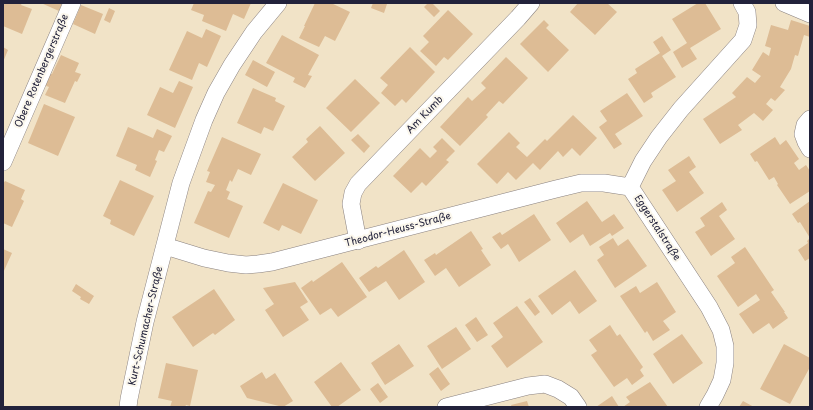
<!DOCTYPE html>
<meta charset="utf-8">
<style>
body{margin:0}
#map{position:relative;width:813px;height:410px;overflow:hidden;background:#f1e3c7;font-family:"Playpen Sans",sans-serif}
canvas{display:block}
.frame{position:absolute;inset:0;border:4px solid #22223b;pointer-events:none}
</style>
<div id="map">
<canvas width="813" height="410"></canvas>
<div class="frame"></div>
</div>
<script>
const context = document.querySelector('canvas').getContext('2d');
context.lineJoin = 'round';
function fillPath(path, color) {
  context.fillStyle = color;
  context.fill(path, 'evenodd');
}
function shape(rows) {
  const path = new Path2D();
  for (const r of rows) {
    path.moveTo(r[0], r[1]);
    for (let i = 2; i < r.length; i += 2) path.lineTo(r[i], r[i + 1]);
  }
  return path;
}
function stroke(path, color, width, dash) {
  context.strokeStyle = color;
  context.lineWidth = width;
  context.lineCap = dash ? 'butt' : 'round';
  context.setLineDash(dash || []);
  context.stroke(path);
}
function label(font, color, halo, rows, align = 'center') {
  context.font = font + ' "Playpen Sans",sans-serif';
  context.lineWidth = 4;
  context.setLineDash([]);
  context.textBaseline = 'middle';
  context.strokeStyle = halo;
  context.fillStyle = color;
  for (const [text, x, y, turn = 0] of rows) {
    context.save();
    context.translate(x, y);
    context.rotate((+turn || 0) * Math.PI / 180);
    context.textAlign = isNaN(turn) ? turn : align;
    if (halo) context.strokeText(text, 0, 0);
    context.fillText(text, 0, 0);
    context.restore();
  }
}
fillPath(shape([
 [3,3,22,3,21,5,32,9,22,34,3,26],
 [41,3,62,3,59,11],
 [194,3,251,3,244,19,233,14,226,31,202,21,204,15,191,10],
 [315,3,331,3,350,12,335,41,325,36,319,47,299,38,305,26,304,26],
 [373,3,385,3,387,4,384,13,371,8],
 [428,3,432,3,440,11,434,17,424,7],
 [578,3,607,3,617,12,595,35,570,12],
 [698,3,705,3,721,29,690,48,697,59,682,68,673,52,687,43,672,19],
 [81,5,103,14,95,34,73,24],
 [109,8,115,11,110,23,104,20],
 [448,10,473,34,448,60,444,57,436,66,420,51,429,42,423,36],
 [544,20,549,25,546,28,569,50,548,72,520,44],
 [791,20,810,26,810,37,804,35,798,56,795,55,791,69,780,87,785,90,775,101,771,98,766,104,773,110,763,121,754,113,738,125,742,130,720,144,703,119,736,97,732,93,747,77,755,83,761,76,752,70,763,52,769,56,771,48,765,46,771,25,788,30],
 [206,29,221,36,207,67,199,63,192,80,169,70,187,31,202,38],
 [282,35,319,55,308,75,312,76,305,88,293,82,295,78,266,63],
 [662,36,671,50,662,56,676,77,651,93,653,97,644,103,628,79,637,73,635,69,660,53,653,42],
 [3,47,8,50,3,62],
 [410,47,435,72,406,103,402,99,395,106,381,93,388,85,380,78],
 [61,55,79,63,75,72,81,74,77,82,75,81,65,103,45,95,49,87,44,85,49,73,52,74],
 [506,57,528,78,503,104,499,101,486,115,488,117,460,146,440,127,468,97,472,101,486,88,481,83],
 [253,60,275,72,267,87,245,75],
 [355,79,380,103,351,132,326,108],
 [179,81,193,87,175,128,147,115,160,87,173,93],
 [253,88,276,98,275,101,285,106,273,131,264,127,261,134,237,123],
 [627,93,643,116,615,134,622,144,614,149,599,127,607,121,600,111],
 [44,104,75,117,58,156,28,143],
 [573,115,597,138,580,156,572,148,563,157,558,151,540,170,533,163,516,180,508,172,497,184,477,164,509,132,520,143,516,147,527,157,545,139,547,141],
 [320,126,345,153,315,181,292,157,308,142,306,139],
 [128,127,153,138,157,129,172,136,164,152,159,150,155,160,157,161,150,177,135,170,137,165,116,156],
 [358,134,370,146,364,153,351,140],
 [222,137,261,154,251,175,238,169,232,182,230,180,226,190,230,192,227,199,243,206,229,238,194,223,208,191,211,192,215,185,206,182,210,172,207,171],
 [775,137,780,145,786,140,799,159,794,163,799,170,806,165,810,171,810,191,790,204,777,185,778,184,774,177,769,180,757,161,755,162,750,154],
 [442,138,455,151,446,160,449,162,426,186,422,182,411,193,393,176,420,148,430,158,437,151,433,147],
 [689,156,696,167,689,172,704,193,677,212,662,190,676,181,668,170],
 [120,180,154,196,134,236,110,224,111,220,103,216],
 [5,181,25,190,21,199,24,201,12,227,3,223,3,184],
 [283,183,318,200,301,234,282,225,279,231,263,223],
 [587,201,602,222,614,214,624,228,612,236,610,233,590,246,583,234,570,243,556,223],
 [810,201,810,238,800,222,798,223,792,214],
 [722,202,727,210,719,216,735,239,711,256,695,232,705,226,700,218],
 [534,214,551,240,519,262,508,244,501,249,492,237,500,232,502,235],
 [471,231,483,249,481,250,491,265,459,287,446,268,435,276,424,260,435,253,436,255],
 [613,238,618,246,628,239,647,266,615,288,597,260,604,255,599,247],
 [810,238,810,258,805,261,798,250,808,243,807,241],
 [745,247,774,290,771,292,785,312,784,312,788,318,773,329,769,323,753,334,739,314,760,300,756,294,738,307,717,276,735,263,731,257],
 [3,249,12,253,3,273],
 [404,250,425,282,399,300,386,281,369,292,359,278,376,266,378,268],
 [342,262,367,297,338,317,331,308,320,315,301,288,312,280,313,282],
 [575,270,597,301,579,314,570,301,552,315,538,296],
 [295,282,308,302,300,307,309,320,283,337,265,310,274,304,263,288],
 [657,282,676,312,663,321,670,330,653,341,647,331,645,333,620,296,636,286,640,293],
 [76,284,94,296,89,304,80,299,81,297,72,291],
 [214,289,235,320,215,335,213,333,193,347,172,317],
 [530,298,540,312,535,316,524,302],
 [517,306,543,342,507,368,491,346,503,337,493,323],
 [476,317,488,335,477,342,465,325],
 [610,325,617,336,620,334,643,367,640,370,644,376,632,385,627,378,614,387,591,355,597,351,589,340],
 [456,327,471,349,442,369,427,346],
 [682,334,703,363,673,384,653,354],
 [399,344,414,366,385,385,371,363],
 [784,344,810,358,810,367,790,404,760,389],
 [341,362,361,390,337,407,332,407,314,382],
 [166,363,198,370,190,406,186,405,185,407,170,407,172,401,158,398],
 [438,367,450,384,441,391,429,374],
 [262,372,266,379,275,373,293,401,283,407,247,398,240,386],
 [650,382,668,407,623,407,630,402,626,397],
 [378,383,388,397,380,403,370,389],
 [612,396,619,407,596,407],
 [527,401,529,407,512,407,511,405],
 [743,401,754,407,739,407]
]), '#ddbc95');
const street = shape([
 [784,3,810,14],
 [810,119,805,125,803,134,806,142,810,149],
 [3,162,72,3],
 [630,187,709,307,721,330,725,346,725,363,722,380,715,395,708,407],
 [630,187,643,161,659,137,681,109,743,40,748,25,747,12,742,3],
 [358,241,351,204,353,193,358,184,518,18,531,3],
 [165,246,204,258,228,263,246,265,258,264,272,262,556,189,581,183,604,183,630,187],
 [128,407,129,399,145,322,181,183,204,120,216,93,232,65,254,32,278,3],
 [446,407,528,386,545,384,558,389,571,397,578,407]
]);
stroke(street, '#8a8281', 18);
stroke(street, '#fff', 17);
label('10px', '#22223b', '#fbf7ec', [
 ["Obere Rotenbergerstraße",42,71,-67],
 ["Am Kumb",425,115,-46],
 ["Eggerstalstraße",657,228,57],
 ["Theodor-Heuss-Straße",398,230,-15],
 ["Kurt-Schumacher-Straße",146,326,-77]
]);
</script>
